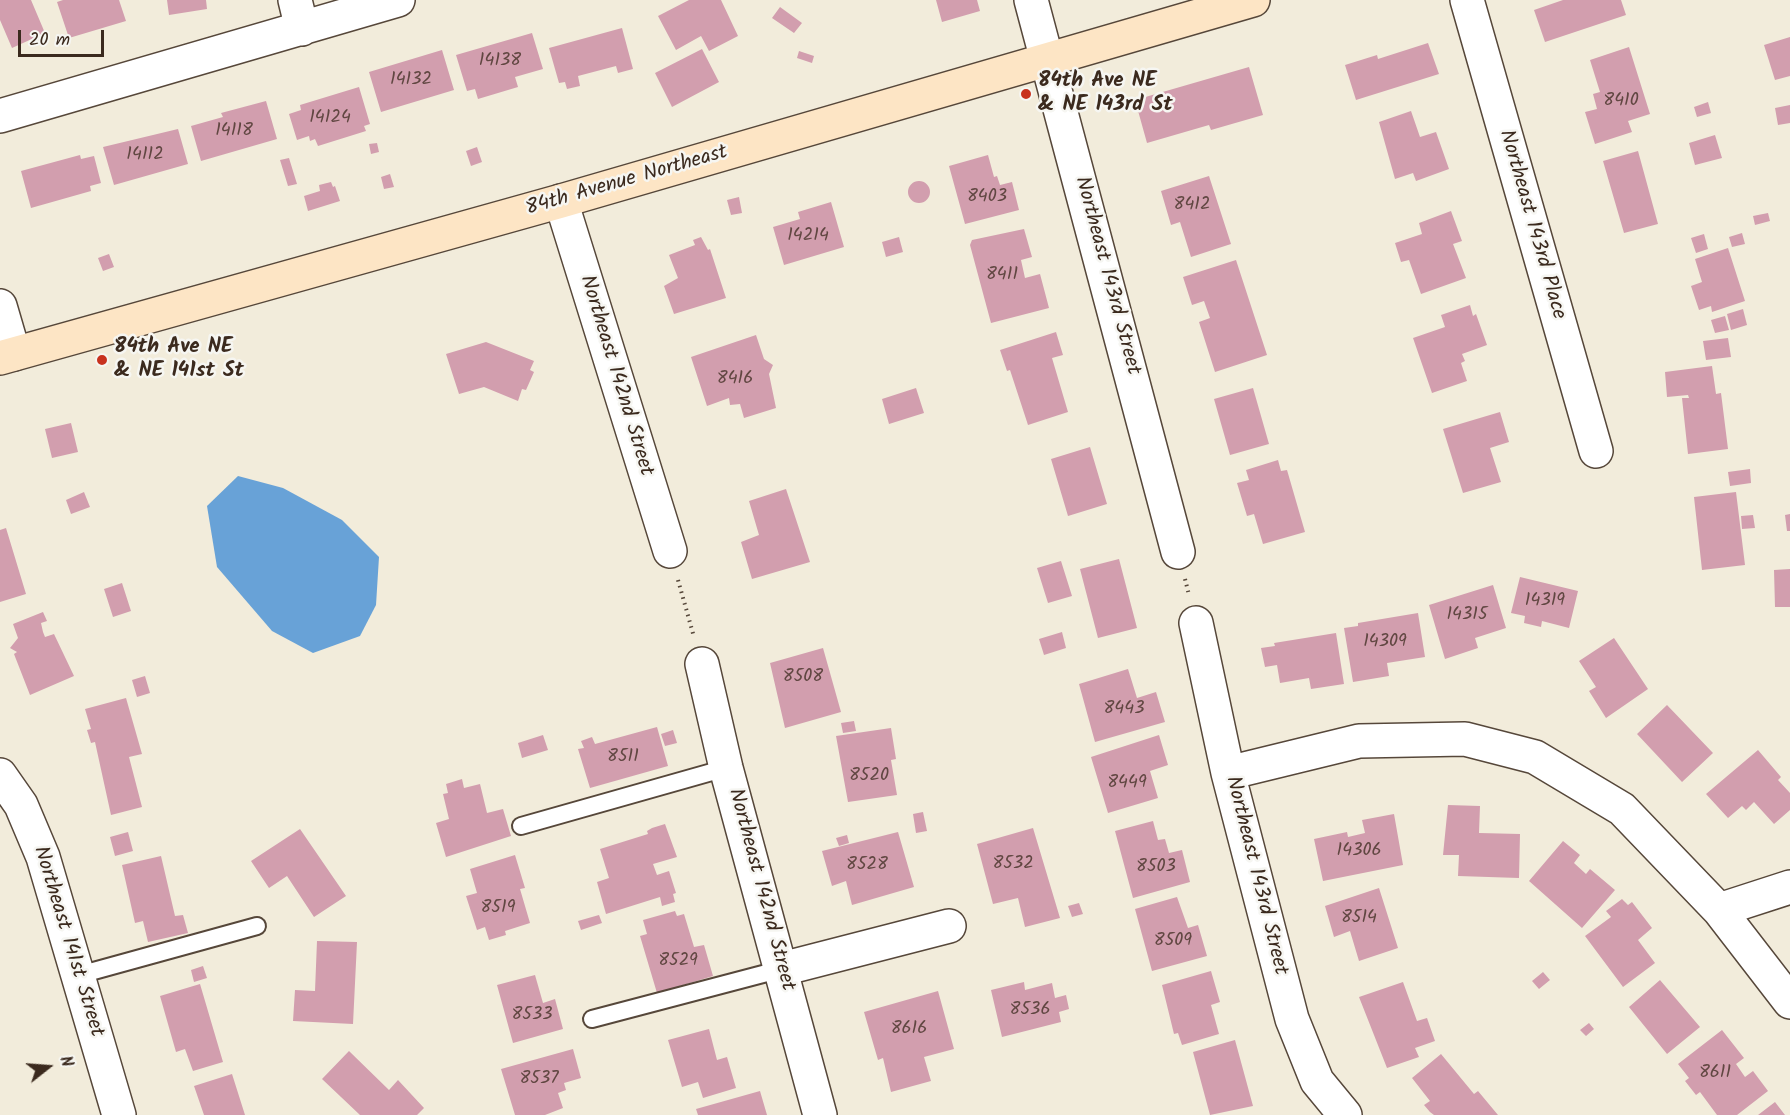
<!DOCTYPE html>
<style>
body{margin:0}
#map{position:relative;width:1790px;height:1115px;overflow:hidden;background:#f2ecdb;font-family:Kalam,sans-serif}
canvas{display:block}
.north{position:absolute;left:18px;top:1037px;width:60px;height:60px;-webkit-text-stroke:4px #f6f6f2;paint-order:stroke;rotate:73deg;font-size:16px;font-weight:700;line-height:24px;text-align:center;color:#3b2a1e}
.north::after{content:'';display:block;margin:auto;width:21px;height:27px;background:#3b2a1e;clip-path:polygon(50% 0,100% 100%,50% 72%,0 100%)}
.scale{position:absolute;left:18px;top:30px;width:86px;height:27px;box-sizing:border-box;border:3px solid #3b2a1e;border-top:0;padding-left:8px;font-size:18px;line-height:21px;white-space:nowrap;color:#3b2a1e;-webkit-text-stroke:4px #f6f6f2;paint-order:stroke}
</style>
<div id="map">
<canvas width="1790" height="1115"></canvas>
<div class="north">N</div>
<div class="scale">20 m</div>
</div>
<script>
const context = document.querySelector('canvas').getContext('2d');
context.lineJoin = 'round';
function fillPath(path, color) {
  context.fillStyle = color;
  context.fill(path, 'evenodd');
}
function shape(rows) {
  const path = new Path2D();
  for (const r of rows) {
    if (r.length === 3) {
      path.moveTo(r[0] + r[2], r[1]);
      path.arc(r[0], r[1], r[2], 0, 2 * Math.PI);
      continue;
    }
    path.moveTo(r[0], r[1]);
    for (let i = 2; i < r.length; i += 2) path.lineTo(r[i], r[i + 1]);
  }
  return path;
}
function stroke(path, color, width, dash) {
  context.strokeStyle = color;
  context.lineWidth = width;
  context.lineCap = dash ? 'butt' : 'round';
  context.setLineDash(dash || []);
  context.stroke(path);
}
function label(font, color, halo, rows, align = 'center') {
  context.font = font + ' Kalam,sans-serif';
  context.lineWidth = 5;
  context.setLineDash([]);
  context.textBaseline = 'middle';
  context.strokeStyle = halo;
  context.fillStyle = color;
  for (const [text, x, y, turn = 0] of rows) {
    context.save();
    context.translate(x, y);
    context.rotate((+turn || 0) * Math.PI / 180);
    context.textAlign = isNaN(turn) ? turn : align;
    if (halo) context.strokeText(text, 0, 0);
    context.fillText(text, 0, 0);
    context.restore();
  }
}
fillPath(shape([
 [238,476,283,488,342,520,379,557,376,605,360,636,313,653,272,631,217,567,207,506]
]), '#68a2d7');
fillPath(shape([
 [0,0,31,0,45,33,12,48,0,20],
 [63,0,119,0,126,21,69,38,57,2],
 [167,0,206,0,207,9,169,15],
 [689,0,721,0,738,36,709,51,701,36,676,50,658,16],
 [936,0,977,0,980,11,942,22],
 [1563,0,1621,0,1626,15,1545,42,1534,10],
 [780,7,802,23,794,33,772,18],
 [622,28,633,69,618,73,616,66,578,76,580,86,567,89,565,82,559,83,549,48],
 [532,33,543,69,515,77,518,87,478,99,475,89,467,91,456,55],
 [1790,37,1790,76,1775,80,1764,45],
 [1428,43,1439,74,1356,100,1345,65,1377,55,1378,59],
 [1629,47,1650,114,1628,121,1632,132,1595,144,1585,112,1597,109,1593,94,1600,92,1590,60],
 [702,49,719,82,672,107,655,73],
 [442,50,454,90,381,112,369,72],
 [799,51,814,56,812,63,797,58],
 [1249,67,1263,115,1211,130,1209,125,1147,143,1135,100],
 [359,87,370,124,364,126,366,131,318,146,315,139,310,141,309,136,297,140,289,114,301,110,300,105],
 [266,101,277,139,201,161,191,126,223,117,221,113],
 [1708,102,1711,113,1697,117,1694,107],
 [1790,105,1790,123,1778,125,1775,108],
 [1411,111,1420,137,1436,132,1449,169,1416,181,1413,173,1395,179,1379,122],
 [178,129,188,164,114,185,103,147],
 [1715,135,1722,158,1695,165,1689,143],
 [377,143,379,152,371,154,369,144],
 [477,147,482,162,471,166,466,151],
 [1638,151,1658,224,1624,233,1603,161],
 [80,155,81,159,94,156,101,183,90,186,91,191,31,208,21,171],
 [988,155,994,177,997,176,1000,185,1012,182,1019,210,965,224,949,166],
 [289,158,297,184,288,186,280,160],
 [390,174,394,187,384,189,381,177],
 [1209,176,1231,244,1191,257,1180,222,1171,225,1161,191],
 [919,192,11],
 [331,182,333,187,335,186,340,201,308,211,304,196,320,191,319,185],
 [739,197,742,213,731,215,727,200],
 [831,202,844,247,784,265,773,227,800,219,798,212],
 [1451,211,1462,241,1453,244,1466,278,1421,294,1409,260,1401,262,1395,243,1422,234,1419,223],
 [1768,213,1770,221,1755,225,1753,216],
 [1024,229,1032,257,1021,260,1025,278,1040,274,1049,308,991,323,970,245,972,240],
 [1742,233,1745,244,1732,247,1729,237],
 [1704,234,1708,249,1696,253,1691,238],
 [701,237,708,250,710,249,726,298,674,314,664,286,678,278,669,255,695,245,693,240],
 [899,237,903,252,886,257,882,242],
 [1728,248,1745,301,1712,312,1711,306,1699,310,1691,286,1702,282,1695,259],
 [109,254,114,267,103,271,98,258],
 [1236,260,1267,355,1215,372,1199,322,1210,318,1204,301,1192,305,1183,277],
 [1470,305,1473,316,1476,314,1487,345,1462,354,1465,361,1461,363,1467,381,1432,393,1413,338,1445,327,1441,315],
 [1743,309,1747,325,1731,330,1727,314],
 [1725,316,1729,330,1715,333,1711,320],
 [1056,332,1063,355,1052,358,1068,412,1028,425,1010,370,1007,371,1000,350],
 [756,335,764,359,773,365,769,374,776,408,744,418,740,404,730,405,729,398,707,406,691,357],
 [1728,338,1731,357,1706,360,1703,341],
 [486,342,534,361,530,370,534,372,526,390,522,389,518,401,484,387,459,394,446,354],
 [1712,366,1716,394,1721,393,1728,449,1688,454,1682,398,1689,398,1688,395,1667,397,1665,372],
 [916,388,924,413,889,424,882,399],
 [1253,388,1269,444,1230,455,1214,399],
 [1500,412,1509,442,1490,448,1501,482,1463,493,1443,429],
 [71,423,78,452,52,458,45,429],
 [1090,447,1107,504,1068,516,1051,459],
 [1278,460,1281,471,1287,470,1305,532,1263,544,1254,514,1247,516,1237,483,1249,480,1246,470],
 [1750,469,1751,483,1730,486,1728,472],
 [786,489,810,562,752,579,741,542,759,535,749,501],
 [84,492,90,507,71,514,66,500],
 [1736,492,1745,565,1702,570,1694,497],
 [1790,514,1790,531,1787,531,1785,515],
 [1753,515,1755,528,1742,529,1741,516],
 [6,528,26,594,0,602,0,530],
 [1119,559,1137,628,1098,638,1080,569],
 [1061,561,1072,596,1048,603,1037,568],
 [1790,569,1790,607,1775,607,1774,570],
 [1520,577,1578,591,1569,628,1542,621,1541,627,1524,623,1525,616,1511,613],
 [122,583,131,611,113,617,104,589],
 [1493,585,1506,628,1475,638,1478,648,1445,659,1429,605],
 [43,612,47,621,41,623,43,632,45,637,54,634,74,676,30,695,14,654,17,652,10,648,18,638,13,624],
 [1418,613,1425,657,1387,663,1389,676,1353,682,1344,628,1358,626,1358,623],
 [1062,632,1066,648,1044,655,1039,639],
 [1336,633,1344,684,1311,689,1309,678,1280,683,1277,665,1265,667,1261,648,1275,646,1274,643],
 [1614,638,1648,689,1606,718,1589,691,1596,687,1579,661],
 [823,648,841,712,785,728,770,663],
 [1128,669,1137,698,1156,692,1165,722,1095,742,1079,684],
 [145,676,150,693,137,697,132,680],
 [126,698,142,754,129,757,142,807,111,815,95,742,91,743,87,730,91,729,85,709],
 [1667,705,1713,753,1682,782,1637,734],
 [854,721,856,731,843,733,841,723],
 [657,727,668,766,590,788,578,749,584,748,581,741,592,737,595,744],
 [891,728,896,759,891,760,897,795,848,802,836,736],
 [673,730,677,743,665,746,661,734],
 [543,735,548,750,522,758,518,743],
 [1159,735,1168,765,1150,771,1158,798,1108,813,1091,757],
 [1758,750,1781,777,1778,780,1790,793,1790,810,1774,824,1754,802,1746,810,1742,806,1728,818,1706,794],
 [462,779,464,788,480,784,487,813,503,809,511,836,446,857,436,823,449,819,443,794,448,793,446,784],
 [1448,805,1480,806,1479,833,1520,834,1519,878,1458,876,1459,855,1443,855],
 [923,812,927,831,916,833,913,814],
 [1394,814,1403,865,1323,881,1314,839,1347,832,1348,837,1365,833,1362,820],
 [1153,821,1158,840,1165,839,1169,853,1182,850,1190,882,1133,898,1115,831],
 [665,824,677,857,653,864,657,875,669,871,676,893,673,894,675,902,662,906,660,897,606,914,597,882,609,878,600,849,648,834,647,831,652,828],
 [1033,828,1060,918,1025,927,1018,898,993,904,977,844],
 [300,829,346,896,314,917,287,876,269,888,251,861],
 [128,832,133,851,115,856,110,837],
 [898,832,914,887,852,905,846,881,832,886,822,851],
 [847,835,849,843,839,846,836,838],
 [1563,841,1580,855,1574,863,1586,874,1590,869,1615,890,1582,928,1529,881],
 [515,855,525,888,520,889,530,923,505,931,506,935,489,940,485,927,477,930,466,896,477,893,470,869],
 [161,856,175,916,183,915,188,933,148,942,143,921,135,923,122,865],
 [1379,888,1398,948,1359,961,1350,931,1334,937,1325,906],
 [1177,897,1188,928,1198,925,1207,956,1152,971,1135,909],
 [1622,899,1628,905,1632,902,1652,928,1638,940,1655,963,1623,987,1585,936,1611,917,1606,911],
 [1079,903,1083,914,1072,917,1068,906],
 [675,911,677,916,684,914,694,947,704,945,713,976,657,993,640,936,647,934,643,920],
 [599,915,602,923,581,930,578,921],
 [317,941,357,942,353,1024,293,1021,295,990,315,991],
 [203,966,207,978,194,982,191,970],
 [1211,971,1220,1002,1211,1005,1219,1034,1182,1045,1178,1033,1174,1034,1162,985],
 [1543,972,1550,980,1539,989,1532,981],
 [535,975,543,1003,555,999,563,1029,513,1043,497,985],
 [1660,980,1700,1027,1667,1054,1629,1007],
 [1024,982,1025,990,1052,983,1055,998,1066,995,1069,1009,1059,1012,1061,1022,1002,1037,991,990],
 [1403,982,1417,1021,1427,1018,1435,1041,1415,1048,1419,1057,1387,1068,1359,997],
 [200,984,223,1062,193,1071,185,1049,176,1052,160,996],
 [938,991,954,1049,924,1057,931,1081,891,1092,883,1058,878,1060,864,1012],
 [1589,1023,1594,1029,1586,1036,1580,1030],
 [709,1029,717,1060,727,1057,736,1088,703,1098,698,1082,682,1087,668,1040],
 [1722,1030,1744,1058,1736,1064,1745,1077,1753,1071,1768,1091,1737,1115,1717,1115,1700,1092,1696,1095,1685,1081,1689,1078,1678,1064],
 [1235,1040,1253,1106,1210,1115,1193,1052],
 [573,1049,581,1078,564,1083,566,1090,558,1093,563,1108,545,1115,515,1115,501,1069],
 [349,1051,389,1090,398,1080,424,1108,417,1115,360,1115,322,1079],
 [1441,1054,1474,1094,1478,1091,1498,1115,1434,1115,1430,1112,1424,1105,1430,1101,1412,1078],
 [232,1074,245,1115,204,1115,194,1086],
 [760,1091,767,1115,698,1115,696,1109],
 [1775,1102,1785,1115,1758,1115]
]), '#d29eae');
const lane = shape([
 [521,826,726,768],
 [79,975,257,926],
 [592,1019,782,969]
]);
const street = shape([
 [295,0,302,29],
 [1031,0,1178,552],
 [1467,0,1596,451],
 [0,116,398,0],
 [561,201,670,551],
 [0,306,14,354],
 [1196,623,1228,773,1292,1019,1317,1081,1345,1115],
 [702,664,726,768,820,1115],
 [1228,773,1359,741,1465,739,1535,757,1622,809,1719,910,1790,1002],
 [0,775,21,805,43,857,119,1115],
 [1719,910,1790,887],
 [782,969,949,926]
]);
const secondary = shape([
 [0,358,561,201,1253,0]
]);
stroke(lane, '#56473a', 20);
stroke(street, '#56473a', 36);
stroke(secondary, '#56473a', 36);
stroke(shape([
 [1185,579,1189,595],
 [678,580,694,637]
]), '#56473a', 4, [1.5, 4.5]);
stroke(lane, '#fff', 16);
stroke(street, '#fff', 33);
stroke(secondary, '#fde5c5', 33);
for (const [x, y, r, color] of [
 [1026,94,6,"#c8321e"],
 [102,360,6,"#c8321e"]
]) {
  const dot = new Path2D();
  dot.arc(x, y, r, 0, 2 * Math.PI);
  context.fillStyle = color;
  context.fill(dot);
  stroke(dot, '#f6f6f2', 2);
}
label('18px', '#614742', null, [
 ["14138",500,62],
 ["14132",411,81],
 ["8410",1621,102],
 ["14124",330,119],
 ["14118",234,132],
 ["14112",145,156],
 ["8403",987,198],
 ["8412",1192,206],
 ["14214",808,237],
 ["8411",1002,276],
 ["8416",735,380],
 ["14319",1545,602],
 ["14315",1467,616],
 ["14309",1385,643],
 ["8508",803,678],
 ["8443",1124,710],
 ["8511",623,758],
 ["8520",869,777],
 ["8449",1127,784],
 ["14306",1359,852],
 ["8532",1013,865],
 ["8528",867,866],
 ["8503",1156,868],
 ["8519",498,909],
 ["8514",1359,919],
 ["8509",1173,942],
 ["8529",678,962],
 ["8536",1030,1011],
 ["8533",532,1016],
 ["8616",909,1030],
 ["8611",1715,1074],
 ["8537",539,1080]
]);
label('bold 21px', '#3b2a1e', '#f6f6f2', [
 ["84th Ave NE",1038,82],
 ["& NE 143rd St",1038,106],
 ["84th Ave NE",114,348],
 ["& NE 141st St",114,372]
], 'left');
label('21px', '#3b2a1e', '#f6f6f2', [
 ["84th Avenue Northeast",627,182,-16],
 ["Northeast 143rd Place",1531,225,74],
 ["Northeast 143rd Street",1106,276,75],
 ["Northeast 142nd Street",615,376,73],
 ["Northeast 143rd Street",1255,876,76],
 ["Northeast 142nd Street",760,890,75],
 ["Northeast 141st Street",67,942,73]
]);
</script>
